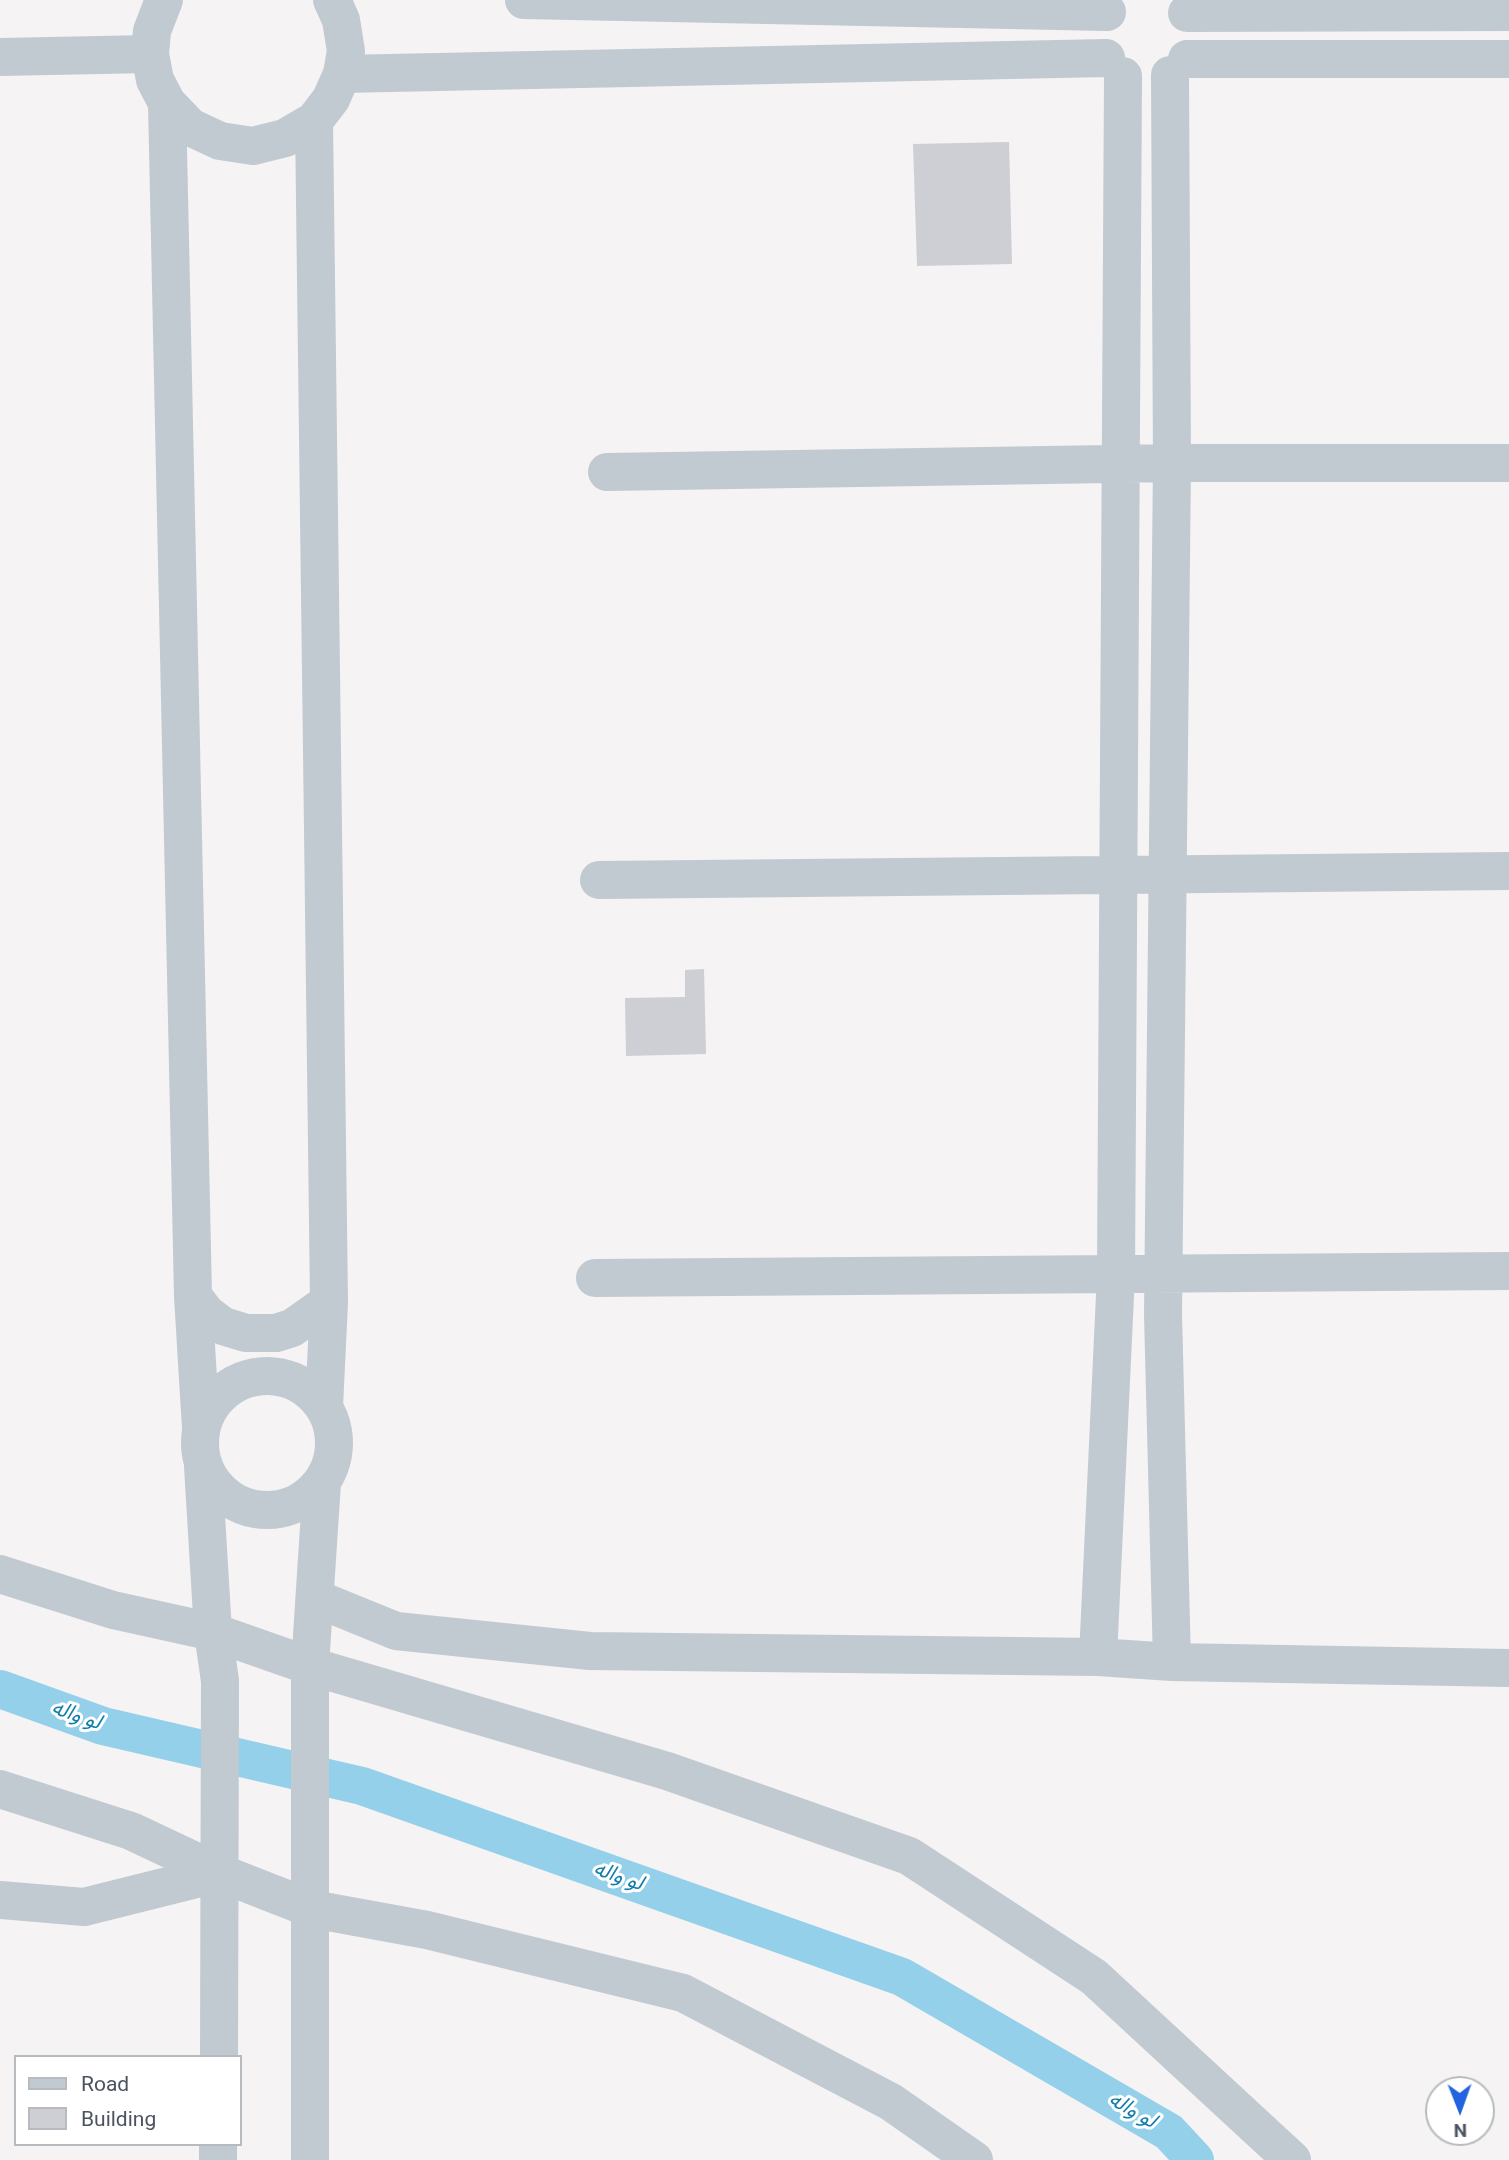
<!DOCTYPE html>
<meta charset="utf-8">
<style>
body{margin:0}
#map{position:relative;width:1509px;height:2160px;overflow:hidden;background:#f5f3f3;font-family:Roboto,sans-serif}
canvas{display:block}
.legend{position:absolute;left:14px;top:2055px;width:228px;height:91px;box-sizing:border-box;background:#fff;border:2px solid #b7bbbf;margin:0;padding:9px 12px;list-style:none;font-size:21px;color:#4b5460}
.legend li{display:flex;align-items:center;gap:14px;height:35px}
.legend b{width:35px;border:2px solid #b7bbbf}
.north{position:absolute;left:1425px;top:2076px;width:70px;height:70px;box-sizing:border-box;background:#fff;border:2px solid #b7bbbf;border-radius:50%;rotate:179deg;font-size:19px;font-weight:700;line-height:28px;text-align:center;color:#4b5460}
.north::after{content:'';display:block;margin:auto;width:24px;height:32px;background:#2263df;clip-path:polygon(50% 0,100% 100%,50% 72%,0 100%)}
</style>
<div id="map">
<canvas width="1509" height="2160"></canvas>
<ul class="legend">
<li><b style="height:9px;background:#c1c9d1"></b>Road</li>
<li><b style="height:19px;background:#cdcfd5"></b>Building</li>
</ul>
<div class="north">N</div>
</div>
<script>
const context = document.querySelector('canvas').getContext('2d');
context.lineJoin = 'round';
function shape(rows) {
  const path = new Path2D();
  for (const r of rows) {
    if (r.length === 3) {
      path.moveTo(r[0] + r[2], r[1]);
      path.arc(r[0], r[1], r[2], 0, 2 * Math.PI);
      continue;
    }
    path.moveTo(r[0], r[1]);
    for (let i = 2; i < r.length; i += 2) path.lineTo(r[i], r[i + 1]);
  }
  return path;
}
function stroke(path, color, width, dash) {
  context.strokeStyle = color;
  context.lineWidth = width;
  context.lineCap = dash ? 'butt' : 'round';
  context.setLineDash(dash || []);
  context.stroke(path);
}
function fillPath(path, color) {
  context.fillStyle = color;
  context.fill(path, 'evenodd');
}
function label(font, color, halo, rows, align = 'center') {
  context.font = font + ' Roboto,"Noto Sans Arabic",sans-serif';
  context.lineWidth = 6;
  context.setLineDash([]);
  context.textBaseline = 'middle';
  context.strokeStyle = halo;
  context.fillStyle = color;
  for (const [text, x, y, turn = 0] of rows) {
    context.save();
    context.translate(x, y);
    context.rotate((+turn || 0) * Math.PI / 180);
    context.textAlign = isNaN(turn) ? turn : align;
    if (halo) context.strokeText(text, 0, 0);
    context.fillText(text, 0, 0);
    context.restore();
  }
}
stroke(shape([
 [0,1689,103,1726,362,1786,902,1977,1169,2132,1195,2160]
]), '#94d0ea', 38);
fillPath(shape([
 [1009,142,1012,264,917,266,913,144],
 [704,969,706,1054,626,1056,625,998,685,997,685,970]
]), '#cdcfd5');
stroke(shape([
 [524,0,1107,12],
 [1187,13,1509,12],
 [0,57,150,54],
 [1187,59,1509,59],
 [342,74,1106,58],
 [1170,75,1172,463,1163,1314,1172,1662],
 [607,472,1172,463,1509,463],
 [599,880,1509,871],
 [595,1278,1509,1271],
 [315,1598,396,1631,590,1651,1098,1657,1172,1662,1509,1668],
 [1098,1657,1116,1274,1123,76],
 [0,1900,84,1907,220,1873]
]), '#c1c9d1', 38);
stroke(shape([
 [164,0,152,31,150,54,155,80,167,103,190,127,220,141,253,146,285,138,314,121,331,99,342,74,346,51,341,20,332,0],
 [167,103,193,1296,201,1428],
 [314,121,329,1302,324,1407],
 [193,1296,206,1313,223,1326,246,1333,276,1333,292,1328,329,1302],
 [267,1443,67],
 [203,1466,213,1632,220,1681,219,2057],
 [0,1574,113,1610,213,1632,310,1666,667,1771,909,1856,1094,1977,1292,2160],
 [0,1789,131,1831,220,1873,312,1909,427,1930,683,1993,891,2102,974,2160],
 [218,2160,218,2144],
 [310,2160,310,1666,322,1482]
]), '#c1c9d1', 38);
label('italic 21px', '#127dac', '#fff', [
 ["لو واله",76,1716,19],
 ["لو واله",618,1877,19],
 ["لو واله",1132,2111,30]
]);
</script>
